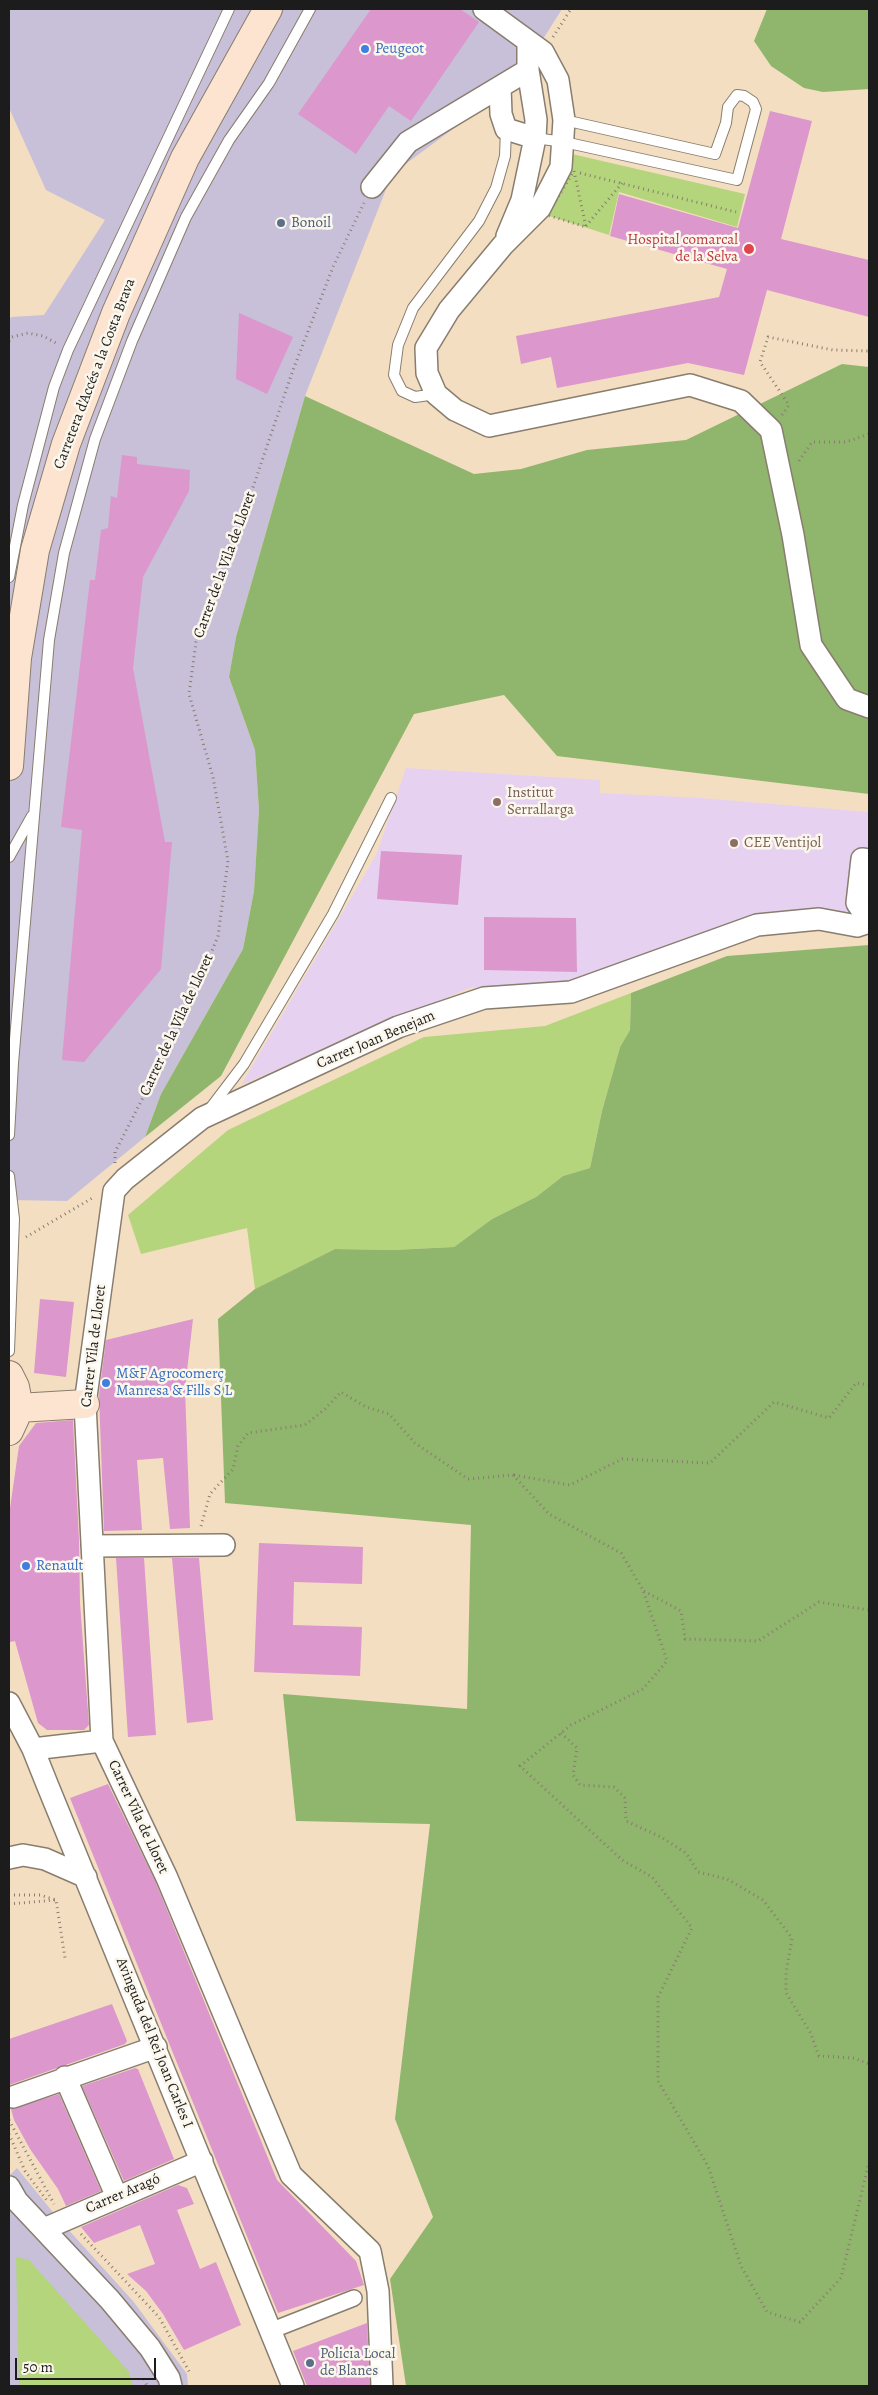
<!DOCTYPE html>
<meta charset="utf-8">
<style>
body{margin:0}
#map{position:relative;width:878px;height:2395px;overflow:hidden;background:#f4dec1;font-family:Alegreya,serif}
canvas{display:block}
.frame{position:absolute;inset:0;border:10px solid #1c1c1c;pointer-events:none}
.scale{position:absolute;left:15px;top:2358px;width:141px;height:22px;box-sizing:border-box;border:2px solid #1c1c1c;border-top:0;padding-left:6px;font-size:15px;line-height:18px;white-space:nowrap;color:#1c1c1c;-webkit-text-stroke:4px #fbf7ec;paint-order:stroke}
</style>
<div id="map">
<canvas width="878" height="2395"></canvas>
<div class="frame"></div>
<div class="scale">50 m</div>
</div>
<script>
const context = document.querySelector('canvas').getContext('2d');
context.lineJoin = 'round';
function fillPath(path, color) {
  context.fillStyle = color;
  context.fill(path, 'evenodd');
}
function shape(rows) {
  const path = new Path2D();
  for (const r of rows) {
    path.moveTo(r[0], r[1]);
    for (let i = 2; i < r.length; i += 2) path.lineTo(r[i], r[i + 1]);
  }
  return path;
}
function stroke(path, color, width, dash) {
  context.strokeStyle = color;
  context.lineWidth = width;
  context.lineCap = dash ? 'butt' : 'round';
  context.setLineDash(dash || []);
  context.stroke(path);
}
function label(font, color, halo, rows, align = 'center') {
  context.font = font + ' Alegreya,serif';
  context.lineWidth = 5;
  context.setLineDash([]);
  context.textBaseline = 'middle';
  context.strokeStyle = halo;
  context.fillStyle = color;
  for (const [text, x, y, turn = 0] of rows) {
    context.save();
    context.translate(x, y);
    context.rotate((+turn || 0) * Math.PI / 180);
    context.textAlign = isNaN(turn) ? turn : align;
    if (halo) context.strokeText(text, 0, 0);
    context.fillText(text, 0, 0);
    context.restore();
  }
}
fillPath(shape([
 [406,768,600,780,600,793,701,798,869,812,869,859,853,920,755,918,570,987,472,987,241,1085,376,855]
]), '#e6d2f0');
fillPath(shape([
 [9,9,562,9,545,36,461,123,392,174,305,396,236,637,229,677,255,750,259,810,254,891,243,949,161,1094,145,1137,67,1201,9,1200,9,320,11,317,44,315,105,220,46,190,9,108],
 [17,2168,56,2216,133,2301,187,2374,188,2386,9,2386,9,2176]
]), '#c8bfd8');
fillPath(shape([
 [572,154,745,194,737,227,619,192,609,235,543,214],
 [631,993,630,1030,620,1047,602,1111,590,1168,563,1176,536,1197,492,1219,454,1247,393,1250,335,1249,255,1289,247,1228,141,1254,128,1215,228,1130,424,1037,545,1026],
 [16,2257,29,2260,129,2372,133,2386,19,2386]
]), '#b4d57c');
fillPath(shape([
 [767,9,869,9,869,89,823,92,804,88,771,66,754,41],
 [842,364,869,367,869,794,557,756,504,695,414,714,221,1076,145,1137,161,1094,243,949,254,891,259,810,255,750,229,677,236,637,305,396,474,474,521,469,587,450,686,440],
 [869,945,869,2386,406,2386,390,2279,433,2217,395,2119,430,1824,296,1821,283,1694,467,1709,471,1525,225,1503,218,1319,255,1289,335,1249,393,1250,454,1247,492,1219,536,1197,563,1176,590,1168,602,1111,620,1047,630,1030,631,993,727,956]
]), '#8fb66c');
fillPath(shape([
 [371,9,460,9,479,22,411,121,389,106,356,154,298,114],
 [770,111,812,121,781,239,869,260,869,317,767,290,744,375,688,363,557,388,551,357,521,364,516,336,719,297,727,269,610,236,619,194,738,228],
 [239,313,293,337,267,394,236,379],
 [122,455,137,457,137,464,190,470,189,491,143,577,133,668,165,842,172,842,161,969,84,1062,62,1060,82,830,61,827,90,580,95,580,101,530,108,528,111,496,117,498],
 [381,851,462,855,458,905,377,899],
 [484,917,576,918,577,972,484,970],
 [40,1299,74,1302,66,1377,34,1373],
 [193,1319,185,1388,190,1528,170,1529,163,1458,137,1460,142,1530,104,1531,99,1395,106,1340],
 [73,1420,79,1540,80,1603,89,1725,84,1730,47,1730,38,1723,15,1641,10,1642,9,1515,19,1446,36,1423],
 [259,1543,363,1547,362,1584,294,1582,293,1625,362,1627,360,1676,254,1672],
 [116,1558,144,1558,156,1735,128,1737],
 [172,1558,199,1558,213,1720,187,1723],
 [108,1784,156,1883,277,2180,356,2261,364,2285,278,2313,70,1798],
 [112,2004,127,2041,125,2044,9,2085,9,2039],
 [135,2068,138,2069,174,2159,124,2181,82,2086],
 [59,2094,101,2191,66,2206,58,2189,30,2149,14,2120,11,2109],
 [178,2185,187,2188,194,2204,177,2210,200,2269,216,2262,241,2325,184,2350,163,2314,146,2291,127,2274,155,2264,140,2225,94,2243,81,2227],
 [367,2323,370,2386,307,2386,293,2351]
]), '#dc97cc');
const service = shape([
 [535,138,564,142,737,180,756,109,753,102,744,96,737,95,728,107,726,123,715,154,564,120],
 [436,394,415,397,402,391,394,375,398,345,413,308,479,221,496,188,505,156,506,129],
 [9,577,23,505,54,387,68,350,229,9],
 [9,857,32,816],
 [209,1110,244,1064,333,914,391,798],
 [9,1135,13,1063,49,640,64,553,95,439,132,341,186,217,229,140,269,83,310,9],
 [9,1176,14,1219,9,1351]
]);
const pedestrian = shape([
 [270,2331,354,2298]
]);
const minor = shape([
 [484,9,543,52,558,80,564,120,561,167,540,208,503,245,449,310,426,348,427,373,436,394,455,410,489,426,690,385,741,401,771,430,793,535,811,645,847,699,869,707],
 [500,87,501,114,506,129,535,138],
 [372,187,408,142,528,70],
 [507,236,522,200,535,138,536,120,528,70,528,41],
 [869,860,862,859,857,903,869,921],
 [92,1546,224,1545],
 [9,1703,33,1749,47,1784,293,2386],
 [33,1749,102,1741],
 [9,1858,23,1855,45,1859,86,1877],
 [65,2077,117,2197],
 [13,2097,156,2047],
 [9,2187,17,2201,110,2300,150,2348,169,2378,171,2386],
 [44,2229,202,2161],
 [382,2386,378,2291,370,2251,291,2175,167,1878,102,1741,85,1404,114,1191,125,1179,202,1118,398,1027,484,998,571,992,757,925,819,919,857,926,869,922]
]);
const secondary = shape([
 [9,766,17,658,35,550,66,444,116,313,185,158,268,9],
 [9,1375,15,1387,18,1403,15,1418,9,1431],
 [18,1408,85,1404]
]);
stroke(service, '#887d6e', 12);
stroke(pedestrian, '#887d6e', 18);
stroke(minor, '#887d6e', 24);
stroke(secondary, '#887d6e', 30);
stroke(shape([
 [553,37,571,9],
 [574,171,586,227,547,215,574,171],
 [580,173,736,212],
 [586,226,622,183],
 [9,341,12,337,28,333,43,336,56,343],
 [782,415,789,405,760,362,768,337,833,350,869,351],
 [799,461,812,442,846,442,869,434],
 [115,1163,115,1152,187,1012,218,936,228,861,213,777,189,694,196,642,235,540,293,370,333,267,364,203],
 [26,1237,94,1197],
 [514,1475,570,1485,622,1459,710,1463,774,1402,829,1418,856,1383,869,1385],
 [201,1526,210,1494,233,1469,238,1446,248,1433,305,1425,325,1409,341,1392,366,1407,389,1414,415,1443,468,1479,513,1475,549,1514,621,1553,643,1590,667,1661,643,1689,571,1725,520,1766,622,1860,652,1877,692,1928,658,1997,658,2081,708,2166,741,2266,767,2312,800,2322,841,2278,869,2162],
 [644,1591,681,1611,685,1639,758,1641,819,1602,869,1610],
 [561,1733,577,1748,573,1775,580,1785,614,1787,625,1798,626,1821,661,1837,686,1853,698,1872,727,1879,763,1900,792,1938,786,1973,786,1993,810,2032,819,2056,854,2058,869,2064],
 [9,1895,40,1895,56,1900,65,1958],
 [9,1904,56,1900],
 [9,2120,54,2204],
 [9,2134,25,2171,48,2202],
 [81,2234,159,2317,190,2373],
 [144,2379,147,2386]
]), '#887d6e', 3, [1, 4]);
stroke(service, '#fff', 10);
stroke(pedestrian, '#fff', 15);
stroke(minor, '#fff', 21);
stroke(secondary, '#fde4d1', 28);
for (const [x, y, r, color] of [
 [365,49,5,"#3f7fe0"],
 [281,223,5,"#5c6f8a"],
 [749,249,6,"#e0444e"],
 [497,802,5,"#8d6e63"],
 [734,843,5,"#8d6e63"],
 [106,1383,5,"#3f7fe0"],
 [26,1566,5,"#3f7fe0"],
 [310,2363,5,"#5c6f8a"]
]) {
  const dot = new Path2D();
  dot.arc(x, y, r, 0, 2 * Math.PI);
  context.fillStyle = color;
  context.fill(dot);
  stroke(dot, '#fbf7ec', 2);
}
label('15px', '#366cbe', '#fbf7ec', [
 ["Peugeot",375,49],
 ["M&F Agrocomerç",116,1374],
 ["Manresa & Fills S L",116,1391],
 ["Renault",36,1566]
], 'left');
label('15px', '#4e5e75', '#fbf7ec', [
 ["Bonoil",291,223],
 ["Policia Local",320,2354],
 ["de Blanes",320,2371]
], 'left');
label('15px', '#be3a42', '#fbf7ec', [
 ["Hospital comarcal",738,240],
 ["de la Selva",738,257]
], 'right');
label('15px', '#1c1c1c', '#fbf7ec', [
 ["Carretera d'Accés a la Costa Brava",95,374,-69],
 ["Carrer de la Vila de Lloret",225,565,-70],
 ["Carrer de la Vila de Lloret",177,1025,-65],
 ["Carrer Joan Benejam",376,1040,-23],
 ["Carrer Vila de Lloret",94,1346,-83],
 ["Carrer Vila de Lloret",138,1817,65],
 ["Avinguda del Rei Joan Carles I",154,2043,68],
 ["Carrer Aragó",123,2194,-23]
]);
label('15px', '#785e54', '#fbf7ec', [
 ["Institut",507,793],
 ["Serrallarga",507,810],
 ["CEE Ventijol",744,843]
], 'left');
</script>
